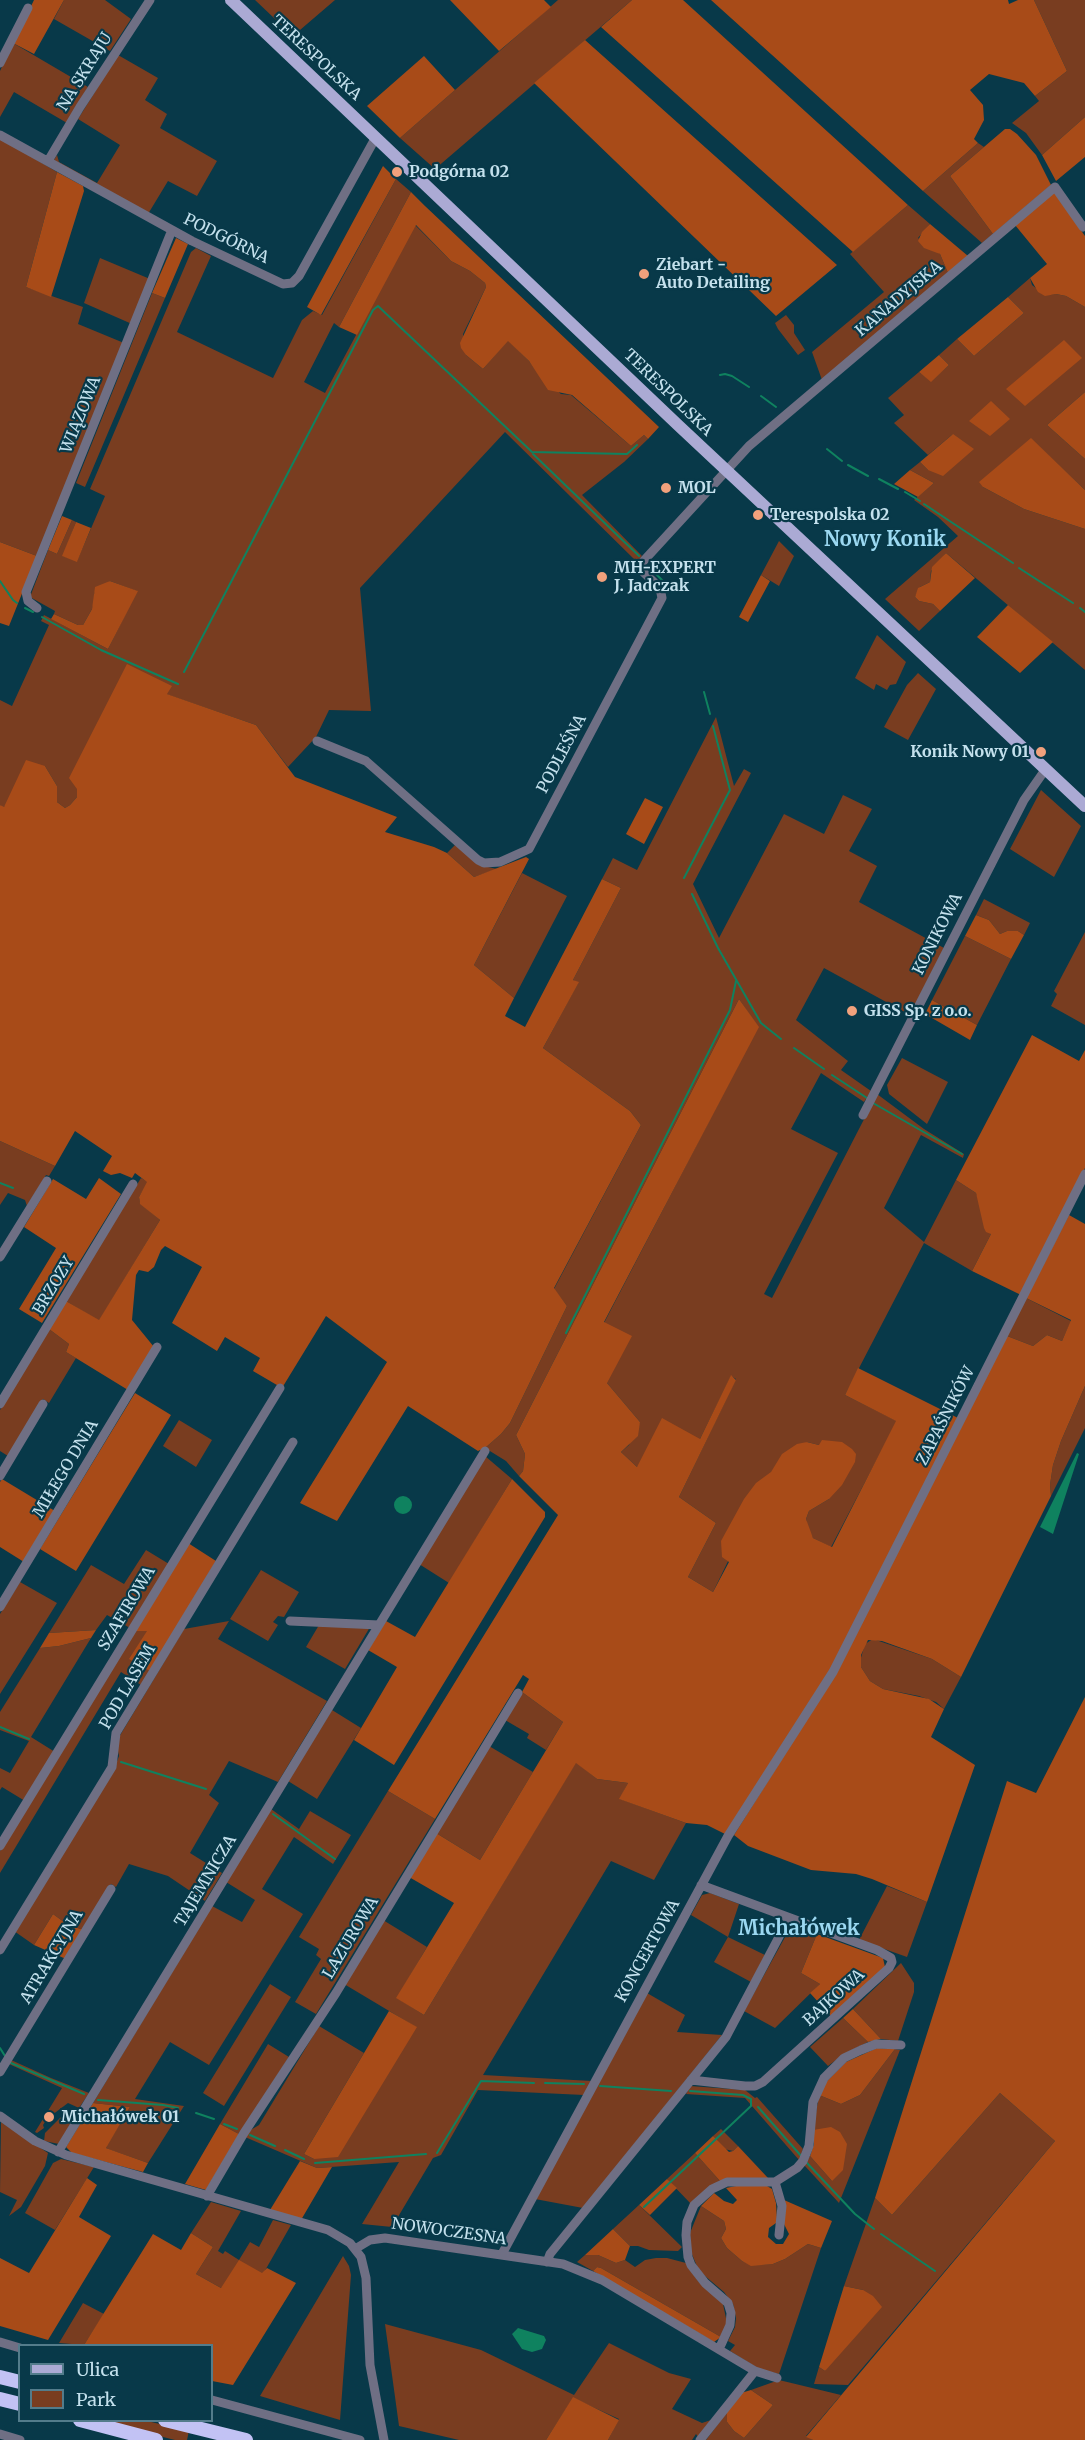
<!DOCTYPE html>
<meta charset="utf-8">
<style>
body{margin:0}
#map{position:relative;width:1085px;height:2440px;overflow:hidden;background:#083949;font-family:Merriweather,serif}
canvas{display:block}
.legend{position:absolute;left:18px;top:2344px;width:195px;height:78px;box-sizing:border-box;background:#083949;border:2px solid #537c8b;margin:0;padding:8px 10px;list-style:none;font-size:18px;color:#c4e1ed}
.legend li{display:flex;align-items:center;gap:12px;height:30px}
.legend b{width:30px;border:2px solid #537c8b}
</style>
<div id="map">
<canvas width="1085" height="2440"></canvas>
<ul class="legend">
<li><b style="height:8px;background:#abaad4"></b>Ulica</li>
<li><b style="height:16px;background:#793d20"></b>Park</li>
</ul>
</div>
<script>
const context = document.querySelector('canvas').getContext('2d');
context.lineJoin = 'round';
function fillPath(path, color) {
  context.fillStyle = color;
  context.fill(path, 'evenodd');
}
function shape(rows) {
  const path = new Path2D();
  for (const r of rows) {
    if (r.length === 3) {
      path.moveTo(r[0] + r[2], r[1]);
      path.arc(r[0], r[1], r[2], 0, 2 * Math.PI);
      continue;
    }
    path.moveTo(r[0], r[1]);
    for (let i = 2; i < r.length; i += 2) path.lineTo(r[i], r[i + 1]);
  }
  return path;
}
function stroke(path, color, width, dash) {
  context.strokeStyle = color;
  context.lineWidth = width;
  context.lineCap = dash ? 'butt' : 'round';
  context.setLineDash(dash || []);
  context.stroke(path);
}
function label(font, color, halo, rows, align = 'center') {
  context.font = font + ' Merriweather,serif';
  context.lineWidth = 4.5;
  context.setLineDash([]);
  context.textBaseline = 'middle';
  context.strokeStyle = halo;
  context.fillStyle = color;
  for (const [text, x, y, turn = 0] of rows) {
    context.save();
    context.translate(x, y);
    context.rotate((+turn || 0) * Math.PI / 180);
    context.textAlign = isNaN(turn) ? turn : align;
    if (halo) context.strokeText(text, 0, 0);
    context.fillText(text, 0, 0);
    context.restore();
  }
}
fillPath(shape([
 [64,0,105,0,131,19,110,51,54,19],
 [255,0,335,0,293,36],
 [558,0,632,0,435,169,400,138],
 [1034,0,1085,0,1085,117,1042,155,1026,133,1012,123,1039,101,1035,96,1067,71],
 [13,43,88,87,67,123,14,92,0,117,0,71],
 [118,55,158,78,145,100,167,114,160,128,217,161,197,196,168,181,148,214,54,160,57,155,59,162,97,183,120,145,78,119],
 [0,138,57,172,26,287,83,307,78,324,124,343,37,556,0,542],
 [978,143,984,147,950,176,993,234,982,243,923,191],
 [396,179,411,192,339,327,334,323,304,382,325,393,415,225,451,261,470,271,485,283,486,287,463,334,466,355,483,369,508,340,529,361,539,375,561,394,571,395,631,446,644,435,648,439,624,462,582,495,642,556,637,562,505,432,360,588,371,711,329,710,316,737,288,767,256,725,166,694,171,686,77,789,77,797,70,805,65,808,57,802,57,786,45,766,3,808,0,805,0,700,12,706,49,625,41,621,44,615,108,649,137,591,110,581,94,593,95,599,92,609,83,625,78,625,54,614,55,611,30,597,48,550,57,554,72,520,76,522,63,556,77,561,105,496,90,489,191,252,196,248,211,256,177,332,273,378,302,320,313,311,322,315],
 [908,205,930,224,918,238,940,254,948,273,822,380,812,352,884,292,850,254],
 [100,258,150,279,132,324,84,303],
 [1030,278,1032,285,1045,295,1056,294,1066,296,1085,307,1085,392,1047,425,1085,459,1085,490,1031,439,983,487,1024,509,1085,529,1085,670,946,553,931,571,930,582,920,587,915,597,919,601,933,604,940,611,919,631,885,599,958,536,938,517,914,500,934,483,910,470,920,462,928,470,953,434,928,455,894,423,904,415,888,398,919,372,931,381,949,365,939,355,957,339,974,356,1024,313,1008,297],
 [152,293,165,298,85,487,76,483],
 [786,315,794,325,794,333,805,350,798,355,778,329,775,323],
 [779,541,794,556,779,586,761,575],
 [877,635,906,662,896,684,890,685,887,690,876,684,874,690,855,678],
 [918,673,936,689,908,740,884,727,907,685],
 [716,717,734,786,744,769,751,773,693,884,719,938,784,814,824,834,843,795,872,809,849,851,877,866,859,902,944,948,910,1015,824,968,796,1020,848,1061,841,1070,871,1091,864,1102,821,1073,791,1129,838,1153,764,1294,772,1298,877,1094,924,1129,964,1154,963,1158,921,1135,884,1208,924,1242,956,1180,976,1193,991,1234,972,1271,924,1243,845,1395,897,1421,831,1547,813,1538,808,1529,806,1519,809,1511,829,1499,819,1445,807,1442,776,1465,771,1473,713,1592,688,1577,716,1523,679,1497,736,1379,731,1376,700,1439,637,1467,621,1452,629,1445,640,1422,607,1383,604,1323,758,1027,739,999,516,1435,525,1454,523,1471,519,1476,506,1461,485,1448,501,1434,510,1423,567,1306,554,1289,641,1125,630,1111,543,1048,578,983,573,980,621,888,602,879,613,858,637,870],
 [1041,790,1081,826,1054,877,1010,849],
 [457,843,479,865,497,869,474,877,447,853],
 [522,873,567,896,514,998,474,965],
 [984,899,1030,923,1024,935,1018,931,1007,931,1000,934,989,920,976,915],
 [1085,932,1085,1025,1051,1006,1057,994,1054,991],
 [965,936,1011,959,977,1025,932,1000],
 [902,1058,948,1082,927,1124,889,1094,887,1085],
 [0,1141,55,1166,49,1176,46,1175,27,1206,25,1200,8,1193,0,1205],
 [141,1178,148,1182,139,1197,140,1203,160,1220,99,1321,66,1301],
 [1026,1298,1071,1321,1062,1341,1047,1335,1033,1346,1007,1336],
 [49,1329,69,1344,66,1352,76,1358,49,1403,43,1399,8,1456,0,1451,0,1410],
 [1085,1386,1085,1428,1051,1496,1050,1485,1053,1465,1061,1441],
 [179,1420,212,1440,196,1467,163,1446],
 [485,1456,512,1479,449,1583,419,1564],
 [146,1550,169,1564,130,1628,107,1615,96,1630,49,1633,91,1565,124,1584],
 [261,1570,299,1592,284,1617,278,1616,273,1622,278,1625,268,1641,230,1619],
 [20,1582,57,1603,0,1694,0,1614],
 [229,1621,218,1639,327,1701,278,1782,229,1761,209,1795,219,1803,190,1853,222,1873,205,1901,168,1876,129,1864,116,1887,111,1884,84,1930,68,1925,53,1914,34,1945,14,1931,116,1764,119,1756,116,1742,184,1629],
 [319,1625,370,1627,345,1669,306,1647],
 [147,1630,150,1671,141,1685,121,1672,0,1873,0,1851,135,1631],
 [91,1638,31,1737,55,1752,25,1801,2,1787,0,1790,0,1768,10,1773,29,1741,0,1730,0,1712,40,1648,59,1646],
 [873,1639,932,1659,961,1677,944,1709,936,1702,919,1696,883,1689,870,1681,861,1667,860,1661,865,1644],
 [522,1692,563,1722,546,1750,527,1738,529,1734,505,1720],
 [332,1710,361,1728,317,1799,288,1781],
 [489,1746,533,1772,480,1860,436,1833],
 [576,1762,597,1779,628,1783,620,1799,686,1823,654,1880,611,1861,483,2075,592,2081,584,2095,478,2090,441,2155,433,2158,392,2227,362,2224,399,2162,317,2168,245,2137,249,2131,259,2125,319,2026,364,2053,304,2154,314,2159,416,2027,344,1984,383,1920,427,1947,397,1998,424,2015],
 [388,1791,435,1819,316,2014,295,2002,321,1959,316,1955,319,1949,299,1937],
 [271,1809,299,1829,310,1811,351,1835,333,1864,294,1837,262,1889,303,1914,209,2065,170,2042,135,2099,184,2106,148,2163,111,2150,106,2148,107,2145,130,2107,93,2103,212,1906,242,1922,255,1900,226,1882],
 [887,1886,927,1902,907,1957,859,1940],
 [710,1893,739,1904,728,1937,765,1955,751,1982,714,1962,728,1937,691,1915,702,1895],
 [797,1926,817,1934,801,1973,820,1984,775,2028,744,2011,789,1930],
 [901,1963,914,1983,914,1992,898,2041,881,2039,853,2009],
 [270,1984,291,1997,224,2106,203,2093],
 [647,1993,685,2015,677,2032,722,2035,583,2208,535,2199],
 [843,2018,868,2042,844,2054,828,2066,810,2047],
 [268,2044,289,2057,239,2134,220,2124],
 [895,2049,900,2050,839,2203,804,2165,810,2156,832,2181,813,2130,819,2095,841,2104,860,2095],
 [11,2060,51,2078,89,2093,79,2108,68,2103,52,2115,50,2114,43,2125,44,2128,37,2133,35,2132,62,2088,9,2064],
 [690,2086,745,2090,755,2098,757,2097,803,2149,799,2160,745,2098,686,2094],
 [1000,2093,1055,2141,848,2385,814,2384,819,2367,825,2371,863,2290,844,2286,875,2198,892,2215],
 [64,2114,73,2119,59,2144,44,2141,45,2133],
 [1,2122,48,2153,45,2166,21,2207,9,2216,17,2200,0,2192],
 [721,2129,738,2146,733,2151,724,2149,713,2136],
 [695,2153,720,2181,692,2205,667,2179],
 [61,2159,94,2167,55,2230,25,2213,53,2163],
 [211,2202,241,2211,218,2251,223,2254,225,2251,239,2260,250,2242,259,2247,273,2220,291,2225,263,2274,221,2288,196,2274,213,2247,191,2233],
 [639,2205,682,2247,678,2251,649,2250,638,2246,630,2246,613,2229],
 [701,2206,724,2221,726,2229,721,2238,727,2248,742,2261,751,2265,773,2264,785,2259,808,2244,821,2248,779,2374,759,2369,730,2351,735,2345,728,2341,735,2327,736,2318,733,2304,724,2292,699,2271,691,2252,690,2233],
 [585,2255,598,2255,616,2263,625,2260,635,2267,645,2260,656,2258,667,2258,686,2263,698,2281,723,2304,727,2323,721,2337,601,2268,597,2267,593,2271,577,2262],
 [343,2256,349,2266,351,2275,340,2420,260,2396],
 [83,2303,104,2314,84,2345,59,2343],
 [385,2324,481,2350,574,2395,609,2343,669,2373,691,2379,672,2409,702,2423,711,2420,698,2437,696,2434,692,2440,608,2440,619,2419,573,2398,546,2440,459,2440,399,2426],
 [779,2380,841,2395,806,2436,813,2440,706,2440,727,2412,727,2422,734,2431,744,2438,773,2405,751,2390],
 [99,2421,147,2421,189,2431,187,2440,175,2440]
]), '#793d20');
fillPath(shape([
 [34,0,64,0,34,54,13,43],
 [450,0,544,0,551,7,499,51],
 [632,0,683,0,908,205,853,252,601,27],
 [711,0,1008,0,1009,4,1018,0,1034,0,1067,71,1035,96,1024,83,989,74,970,90,983,105,984,120,974,139,978,143,923,191],
 [585,40,837,265,776,316,534,83],
 [424,56,455,90,400,138,367,106],
 [1085,117,1085,157,1056,181,1042,155],
 [1005,129,1010,129,1017,134,1036,155,1051,185,993,234,950,176],
 [383,166,396,179,321,315,307,307],
 [57,172,83,186,84,191,51,297,26,287],
 [411,192,425,206,659,427,648,439,644,435,631,446,572,395,548,390,529,361,508,341,483,369,466,355,461,348,460,343,486,287,485,283,470,271,451,261,416,225,357,335,339,327],
 [1054,192,1085,236,1085,307,1066,296,1056,294,1045,296,1038,292,1030,278,1047,264,1015,225],
 [930,224,968,256,948,273,940,254,924,248,918,241,922,232],
 [176,238,188,244,165,298,152,293],
 [1008,297,1024,313,974,356,957,339],
 [1064,340,1082,358,1025,406,1006,389],
 [939,355,949,365,931,382,919,372],
 [1085,392,1085,459,1047,425],
 [991,401,1010,419,990,436,969,421],
 [953,434,974,449,943,476,928,470,920,462],
 [1031,438,1085,490,1085,529,1024,509,983,487,979,482],
 [910,470,934,483,918,497,894,484],
 [62,516,72,520,57,554,48,550],
 [76,522,91,528,77,562,62,556],
 [0,542,37,556,9,626,0,623],
 [946,553,975,578,940,611,933,604,919,601,915,597,918,588,930,582,932,567],
 [761,575,770,581,748,622,739,617],
 [110,581,138,591,108,649,51,619,54,614,78,625,83,625,92,609,95,587],
 [1008,605,1053,642,1020,673,977,637],
 [127,664,172,686,167,694,256,725,295,777,397,817,385,832,434,847,447,853,474,877,526,857,529,859,474,965,514,998,505,1016,525,1027,602,879,621,888,573,980,579,982,543,1048,630,1111,641,1125,554,1288,567,1306,510,1423,501,1434,485,1448,478,1451,408,1406,337,1521,300,1503,387,1362,326,1316,282,1388,253,1371,260,1358,225,1337,217,1351,172,1323,202,1267,165,1246,161,1250,154,1267,148,1272,139,1270,136,1275,132,1320,154,1347,128,1390,66,1352,69,1344,49,1329,66,1301,99,1320,160,1220,140,1204,139,1197,147,1182,135,1173,132,1178,120,1173,111,1175,103,1171,112,1156,75,1131,55,1166,0,1141,0,805,4,807,26,760,45,766,57,786,57,802,65,808,70,805,77,797,77,789,69,778],
 [645,798,663,807,644,844,626,834],
 [976,915,989,920,1000,934,1007,931,1018,931,1024,935,1011,959,965,936],
 [739,999,759,1027,604,1322,632,1336,607,1383,640,1422,638,1436,621,1452,637,1467,662,1418,700,1439,731,1375,736,1380,679,1497,716,1523,688,1577,713,1592,729,1562,722,1557,721,1541,744,1499,756,1483,771,1472,782,1454,797,1444,807,1442,819,1445,822,1440,842,1442,852,1449,856,1454,855,1462,842,1485,829,1499,809,1511,806,1519,813,1538,832,1547,896,1421,845,1395,858,1368,958,1418,832,1668,725,1834,707,1825,686,1823,619,1799,628,1783,597,1779,576,1763,424,2015,396,1998,454,1903,409,1877,436,1833,480,1860,563,1722,522,1692,529,1679,523,1675,435,1819,388,1791,558,1515,519,1476,523,1471,525,1454,516,1435],
 [932,1000,977,1025,970,1040,925,1014],
 [1032,1035,1079,1061,1085,1050,1085,1168,1021,1295,972,1271,991,1234,986,1232,984,1228,976,1193,956,1180],
 [99,1178,121,1194,42,1323,19,1309,56,1248,24,1227,53,1179,86,1199],
 [1069,1215,1085,1224,1085,1386,1061,1441,1053,1465,1050,1485,1051,1496,961,1677,932,1659,882,1641,868,1640,861,1655,861,1667,870,1681,883,1689,929,1699,944,1709,931,1737,975,1765,927,1902,872,1879,856,1874,811,1870,748,1846,734,1835,836,1673,1007,1336,1033,1346,1047,1335,1062,1341,1071,1320,1026,1298],
 [135,1393,171,1415,76,1571,40,1549],
 [2,1479,55,1511,24,1562,0,1547,0,1482],
 [512,1479,545,1512,545,1517,394,1765,354,1740,397,1667,368,1650,386,1621,415,1637],
 [188,1543,216,1561,150,1671,129,1659,147,1631,135,1631],
 [96,1630,91,1638,59,1646,40,1648,49,1633],
 [1085,1697,1085,2440,813,2440,806,2437,1055,2141,1000,2093,892,2215,875,2198,1007,1781,1036,1793],
 [53,1914,68,1925,84,1930,66,1959,34,1945],
 [817,1934,883,1958,885,1967,831,2016,810,1993,820,1984,801,1973],
 [853,2009,881,2039,868,2042,843,2018],
 [389,2011,417,2027,338,2157,314,2159,304,2154],
 [877,2048,895,2049,860,2095,841,2104,819,2095,824,2084,846,2062],
 [93,2103,130,2107,106,2148,148,2163,143,2172,72,2153,66,2147],
 [220,2124,239,2134,206,2190,185,2184],
 [831,2127,840,2132,847,2144,843,2170,832,2181,810,2156,814,2144,813,2130],
 [713,2136,729,2152,733,2151,738,2146,768,2178,720,2181,695,2153],
 [300,2161,317,2168,332,2167,301,2220,270,2210],
 [87,2178,97,2185,79,2217,111,2236,48,2340,0,2326,0,2258,29,2273],
 [667,2179,677,2188,650,2215,639,2205],
 [741,2185,767,2186,772,2189,776,2203,777,2219,776,2223,769,2228,768,2237,776,2244,783,2244,789,2234,784,2224,784,2200,832,2221,821,2248,808,2244,785,2259,773,2264,751,2266,742,2261,727,2248,721,2238,726,2229,724,2221,701,2206,714,2193,724,2201,733,2204,737,2200,726,2188],
 [613,2229,630,2246,625,2260,616,2263,598,2255,585,2255],
 [191,2233,213,2247,196,2274,221,2288,239,2260,262,2273,267,2268,296,2283,233,2385,212,2381,212,2346,84,2345,153,2234,181,2250],
 [597,2267,601,2268,721,2337,714,2342,593,2271],
 [844,2286,863,2290,873,2296,882,2307,825,2371,819,2367],
 [751,2390,773,2405,744,2438,734,2431,727,2422,727,2412,741,2393],
 [573,2397,619,2420,608,2440,546,2440]
]), '#a84b18');
fillPath(shape([
 [1077,1453,1079,1454,1053,1534,1040,1527],
 [403,1505,9],
 [518,2328,544,2336,546,2340,542,2349,532,2352,522,2349,512,2334]
]), '#0f825f');
stroke(shape([
 [720,375,725,374,732,376,749,387],
 [761,396,776,407],
 [827,449,842,461],
 [533,454,639,556],
 [848,465,868,476],
 [879,479,898,489],
 [905,492,920,501],
 [924,504,1013,563],
 [648,566,669,587],
 [1019,568,1073,603],
 [0,581,13,600,17,603],
 [25,608,33,612],
 [1080,608,1085,612],
 [42,617,101,650,178,684],
 [184,672,373,310,378,306,532,452,627,454,637,445],
 [704,692,710,714],
 [684,878,730,790,713,726],
 [692,894,718,948,761,1023,781,1039],
 [794,1048,824,1069],
 [832,1075,867,1098],
 [873,1103,962,1154],
 [0,1183,13,1188],
 [566,1333,730,1010,736,981],
 [0,1727,29,1739],
 [121,1762,206,1789],
 [273,1814,335,1859],
 [0,2048,5,2056],
 [11,2063,84,2094],
 [545,2083,584,2084],
 [600,2086,671,2091],
 [98,2100,163,2105,178,2108],
 [758,2107,802,2157],
 [196,2113,214,2119],
 [224,2124,237,2129],
 [250,2135,275,2146],
 [285,2150,304,2159],
 [437,2153,481,2081,534,2083],
 [806,2162,855,2214,874,2229],
 [315,2163,426,2154],
 [644,2207,751,2106,751,2099,743,2095,690,2091],
 [881,2234,935,2271]
]), '#0f825f', 2);
stroke(shape([
 [0,63,28,8],
 [0,135,192,241,283,284,292,283,299,276,376,137],
 [48,161,80,107,150,0],
 [37,608,28,601,26,592,172,230],
 [317,741,366,761,478,860,484,863,500,862,529,849,662,598,660,588,638,567,749,446,1055,187,1083,227,1085,226],
 [863,1115,1024,800,1045,770],
 [0,1257,47,1181],
 [0,1404,133,1184],
 [0,1476,43,1404],
 [0,1607,157,1347],
 [290,1621,379,1625],
 [0,1846,280,1388],
 [0,1950,112,1767,116,1733,293,1442],
 [0,2072,111,1889],
 [691,2080,745,2086,755,2086,763,2082,889,1968,892,1962,891,1958,877,1950,701,1885],
 [0,2116,35,2141,66,2155,328,2230,350,2243,361,2257,366,2278,370,2365,384,2440],
 [58,2152,485,1451],
 [775,2182,782,2206,779,2235],
 [207,2196,244,2133,336,1993,518,1693],
 [355,2249,370,2240,385,2238,563,2264,602,2280,755,2371,777,2378],
 [502,2254,728,1836,833,1672,1085,1174],
 [547,2262,550,2254,726,2037,789,1918],
 [0,2342,20,2348],
 [719,2349,730,2325,731,2313,728,2303,705,2283,691,2265,688,2257,686,2235,687,2222,694,2205,712,2189,727,2182,775,2182,797,2168,803,2161,809,2146,813,2102,824,2078,844,2058,861,2050,876,2044,901,2045],
 [212,2400,360,2440],
 [0,2434,20,2440],
 [700,2440,755,2371]
]), '#6f6f84', 9);
stroke(shape([
 [231,0,679,426,1085,806]
]), '#abaad4', 12);
stroke(shape([
 [0,2377,20,2382],
 [0,2399,20,2404],
 [80,2420,156,2440],
 [165,2420,246,2440]
]), '#c2c2f4', 14);
for (const [x, y, r, color] of [
 [397,172,6,"#f1a17c"],
 [644,274,6,"#f1a17c"],
 [666,488,6,"#f1a17c"],
 [758,515,6,"#f1a17c"],
 [602,577,6,"#f1a17c"],
 [1041,752,6,"#f1a17c"],
 [852,1011,6,"#f1a17c"],
 [49,2117,6,"#f1a17c"]
]) {
  const dot = new Path2D();
  dot.arc(x, y, r, 0, 2 * Math.PI);
  context.fillStyle = color;
  context.fill(dot);
  stroke(dot, '#083949', 2);
}
label('16px', '#c4e1ed', '#083949', [
 ["TERESPOLSKA",316,58,43],
 ["NA SKRAJU",85,72,-58],
 ["PODGÓRNA",226,239,26],
 ["KANADYJSKA",899,299,-40],
 ["TERESPOLSKA",668,393,44],
 ["WIĄZOWA",81,415,-68],
 ["PODLEŚNA",562,754,-62],
 ["KONIKOWA",938,934,-63],
 ["BRZOZY",54,1286,-59],
 ["ZAPAŚNIKÓW",946,1416,-63],
 ["MIŁEGO DNIA",66,1469,-59],
 ["SZAFIROWA",127,1609,-59],
 ["POD LASEM",128,1687,-60],
 ["TAJEMNICZA",206,1881,-59],
 ["LAZUROWA",351,1938,-59],
 ["KONCERTOWA",648,1951,-61],
 ["ATRAKCYJNA",52,1957,-59],
 ["BAJKOWA",834,1998,-42],
 ["NOWOCZESNA",449,2232,8]
]);
label('bold 16px', '#c4e1ed', '#083949', [
 ["Podgórna 02",409,172],
 ["Ziebart -",656,265],
 ["Auto Detailing",656,283],
 ["MOL",678,488],
 ["Terespolska 02",770,515],
 ["MH-EXPERT",614,568],
 ["J. Jadczak",614,586],
 ["Konik Nowy 01",1029,752,"right"],
 ["GISS Sp. z o.o.",864,1011],
 ["Michałówek 01",61,2117]
], 'left');
label('bold 20px', '#9bd8f1', '#083949', [
 ["Nowy Konik",885,540],
 ["Michałówek",799,1929]
]);
</script>
